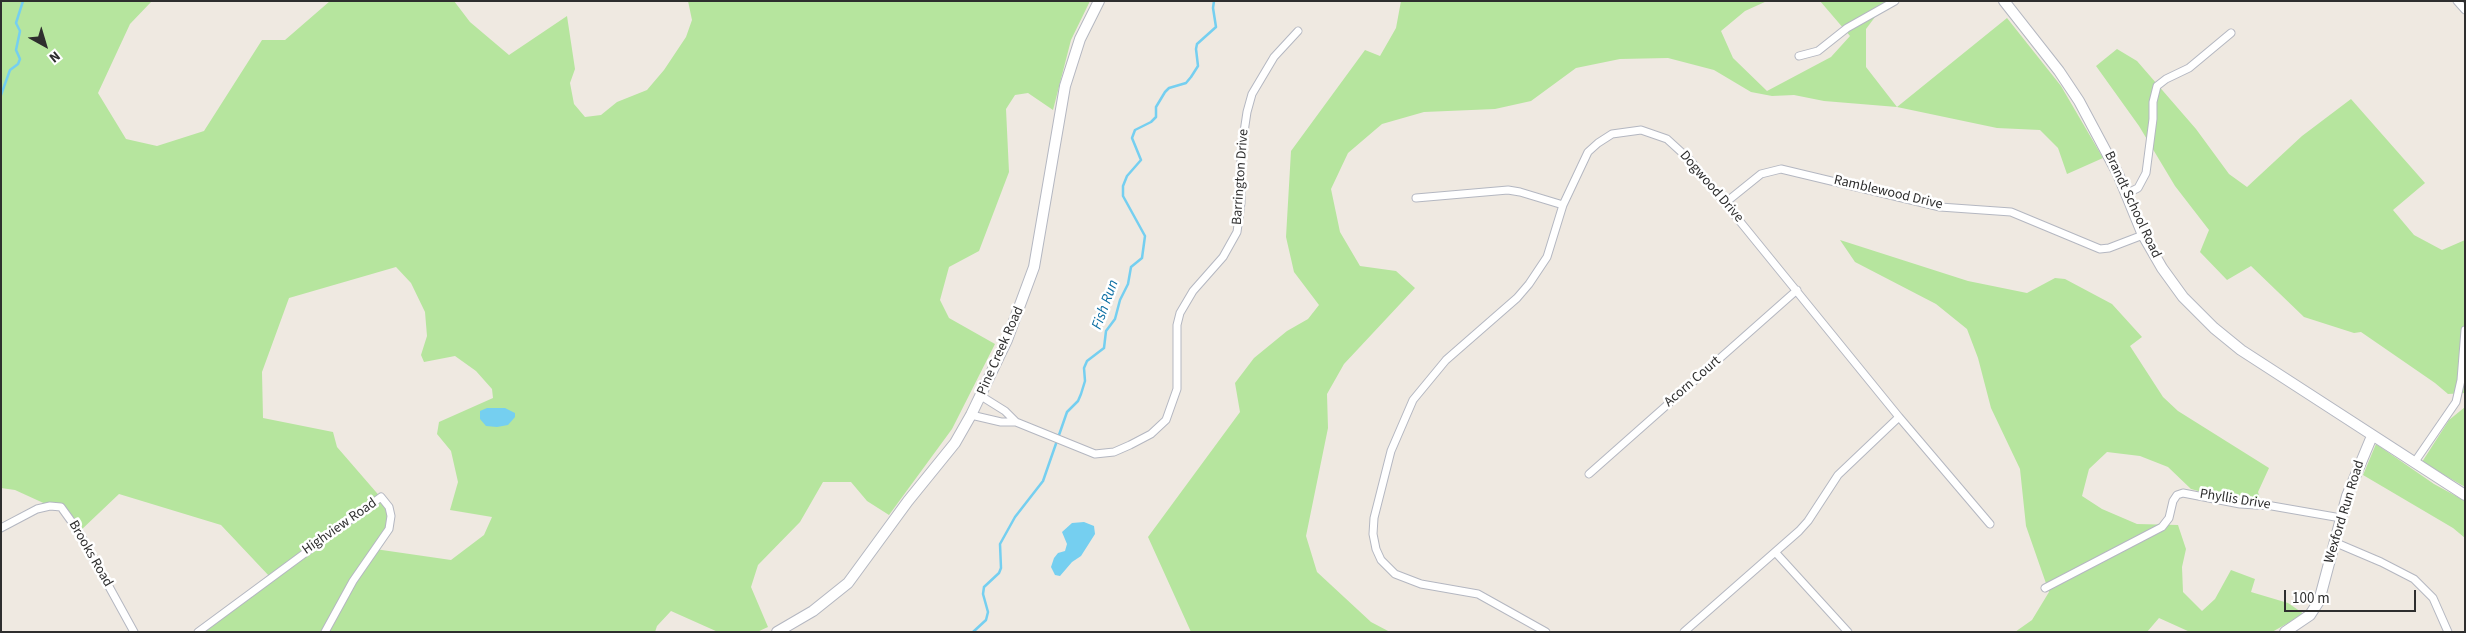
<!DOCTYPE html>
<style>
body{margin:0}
#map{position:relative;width:2466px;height:633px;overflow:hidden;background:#efe9e1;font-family:"Source Sans 3",sans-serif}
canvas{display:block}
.frame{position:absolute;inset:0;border:2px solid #2e2e2e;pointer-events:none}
.north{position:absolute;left:20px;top:20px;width:50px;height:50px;-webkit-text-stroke:4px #fff;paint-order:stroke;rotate:141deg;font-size:14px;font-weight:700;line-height:20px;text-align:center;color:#2e2e2e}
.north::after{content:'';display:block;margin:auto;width:18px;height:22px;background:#2e2e2e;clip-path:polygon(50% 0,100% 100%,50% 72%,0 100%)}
.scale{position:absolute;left:2284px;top:590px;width:132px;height:22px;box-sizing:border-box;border:2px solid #2e2e2e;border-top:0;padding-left:6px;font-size:15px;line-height:18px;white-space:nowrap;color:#2e2e2e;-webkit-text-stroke:4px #fff;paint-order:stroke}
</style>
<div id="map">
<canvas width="2466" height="633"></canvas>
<div class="frame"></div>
<div class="north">N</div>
<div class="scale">100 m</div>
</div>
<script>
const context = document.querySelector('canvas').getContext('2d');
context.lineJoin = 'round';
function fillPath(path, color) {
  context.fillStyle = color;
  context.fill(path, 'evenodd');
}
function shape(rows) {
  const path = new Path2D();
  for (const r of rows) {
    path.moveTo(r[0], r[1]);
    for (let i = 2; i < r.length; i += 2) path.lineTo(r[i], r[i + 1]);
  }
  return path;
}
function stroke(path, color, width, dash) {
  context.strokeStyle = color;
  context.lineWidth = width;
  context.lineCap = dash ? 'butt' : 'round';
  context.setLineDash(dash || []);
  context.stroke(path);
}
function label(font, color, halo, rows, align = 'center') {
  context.font = font + ' "Source Sans 3",sans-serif';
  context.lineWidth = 5;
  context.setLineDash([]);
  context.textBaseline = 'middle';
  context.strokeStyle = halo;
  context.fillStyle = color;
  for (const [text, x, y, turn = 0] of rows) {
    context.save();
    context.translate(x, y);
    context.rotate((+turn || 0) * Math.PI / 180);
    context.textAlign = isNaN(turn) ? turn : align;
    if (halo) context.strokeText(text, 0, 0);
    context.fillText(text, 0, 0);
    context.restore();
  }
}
fillPath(shape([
 [1,1,152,1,130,24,98,93,126,139,157,146,204,131,262,40,285,40,330,1,454,1,470,22,509,55,567,16,575,69,570,83,574,104,585,117,601,115,617,102,647,90,664,70,686,37,692,20,688,1,1090,1,1071,40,1053,110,1028,93,1015,95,1006,109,1009,172,979,251,949,267,940,300,949,318,995,344,952,429,889,515,867,501,851,482,823,482,800,522,758,565,751,587,768,627,757,632,718,632,671,611,657,626,655,632,198,632,270,577,221,525,119,494,79,532,61,507,50,506,15,490,1,488],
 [396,267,411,283,425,312,427,336,421,355,424,362,455,356,476,371,492,389,493,398,439,422,437,434,451,451,458,482,450,510,492,517,484,535,451,560,375,549,389,529,389,507,337,447,333,432,263,418,262,372,289,298],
 [1401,1,1767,1,1745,11,1721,31,1733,58,1767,91,1831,57,1850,36,1820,1,1890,1,1884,5,1866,29,1866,67,1897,107,2007,18,2061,86,2103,158,2067,174,2058,148,2040,130,1997,128,1897,107,1824,101,1794,95,1772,96,1751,92,1714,70,1668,58,1620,59,1576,68,1531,101,1495,109,1424,112,1382,124,1348,153,1331,189,1340,232,1360,266,1396,271,1415,288,1344,364,1327,394,1328,428,1306,536,1317,572,1371,622,1390,632,1191,632,1148,537,1240,412,1235,383,1254,358,1287,331,1308,319,1319,305,1294,272,1286,237,1291,151,1365,50,1380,56,1396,28],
 [2117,49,2137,61,2196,129,2229,174,2247,187,2302,136,2351,99,2425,183,2393,210,2414,235,2442,250,2465,240,2465,393,2448,394,2435,383,2361,332,2354,333,2304,317,2251,266,2227,280,2200,252,2209,230,2175,186,2139,126,2096,66],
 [1840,240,1968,281,2027,293,2055,278,2065,279,2112,304,2142,337,2130,346,2163,397,2178,411,2269,468,2258,492,2261,502,2228,499,2191,489,2168,467,2140,456,2107,452,2089,469,2082,496,2102,509,2137,524,2178,525,2186,549,2182,567,2183,592,2202,611,2215,599,2231,570,2255,579,2251,592,2288,603,2304,614,2272,632,2190,632,2159,618,2147,632,2015,632,2032,620,2049,592,2026,526,2020,469,1991,408,1978,358,1967,329,1936,304,1855,262],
 [2465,407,2465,487,2422,462,2449,420],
 [2376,444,2434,484,2465,501,2465,538,2453,528,2363,475]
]), '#b6e59e');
fillPath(shape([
 [487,408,505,408,515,413,515,417,508,425,497,427,486,426,480,419,480,411],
 [1084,522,1094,526,1095,534,1081,556,1072,562,1060,576,1055,575,1051,567,1054,558,1058,553,1065,551,1067,544,1062,532,1072,523]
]), '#75cff0');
stroke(shape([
 [1,95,10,70,18,64,20,59,16,50,20,31,16,23,23,1],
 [973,632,986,620,988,612,983,594,984,587,999,573,1001,568,1000,544,1015,517,1043,481,1067,412,1078,401,1081,394,1085,381,1084,368,1087,361,1104,348,1106,331,1115,319,1120,300,1128,284,1131,267,1142,258,1145,236,1123,196,1123,186,1127,176,1141,160,1132,138,1135,130,1151,122,1156,117,1156,107,1165,92,1169,88,1186,83,1191,77,1198,66,1196,49,1197,44,1216,27,1213,8,1214,1]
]), '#75cff0', 2.5);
const street = shape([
 [2457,1,2465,10],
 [1799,56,1818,51,1847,28,1895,1],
 [2126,194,2138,188,2146,173,2153,119,2153,102,2157,86,2166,79,2189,68,2231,33],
 [1416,198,1508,190,1520,192,1563,205],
 [1725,203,1761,174,1781,169,1940,207,2011,212,2100,249,2109,248,2143,235],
 [981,396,1005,411,1016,422,1095,454,1114,452,1130,445,1151,434,1166,420,1177,389,1177,325,1180,313,1193,291,1223,257,1237,232,1241,203,1241,152,1247,112,1252,94,1274,57,1298,31],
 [971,415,1001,422,1016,422],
 [1899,417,1990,524],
 [2414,463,2456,402,2461,380,2465,330],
 [1589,474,1797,290],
 [1,528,37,509,50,506,61,507,79,532,134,632],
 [2334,542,2381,562,2414,579,2433,598,2448,632],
 [1776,553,1848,632],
 [2045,588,2162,527,2169,518,2173,501,2177,495,2183,493,2240,504,2272,506,2341,518],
 [198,632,381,497,389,507,391,516,389,529,353,581,325,632],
 [1546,632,1478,594,1421,584,1395,574,1381,560,1376,549,1373,534,1374,518,1391,451,1413,400,1446,360,1517,298,1529,284,1547,257,1563,205,1588,152,1598,143,1612,134,1641,130,1667,139,1690,160,1899,417,1838,475,1808,521,1799,531,1684,632]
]);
const secondary = shape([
 [2004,1,2059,71,2079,101,2118,174,2143,235,2162,268,2183,297,2214,328,2241,350,2465,495],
 [777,632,813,611,848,583,908,501,955,443,971,415,1007,340,1034,267,1065,86,1080,39,1099,1],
 [2285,632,2310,615,2319,601,2347,496,2372,436]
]);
stroke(street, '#b4b7c1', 9);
stroke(secondary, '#b4b7c1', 12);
stroke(street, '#fff', 7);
stroke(secondary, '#fff', 10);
label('14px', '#2e2e2e', '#fff', [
 ["Barrington Drive",1241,177,-86],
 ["Dogwood Drive",1711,187,49],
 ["Ramblewood Drive",1888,193,13],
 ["Brandt School Road",2132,205,65],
 ["Pine Creek Road",1001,351,-66],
 ["Acorn Court",1693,382,-41],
 ["Phyllis Drive",2235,500,9],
 ["Wexford Run Road",2345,512,-73],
 ["Highview Road",340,527,-35],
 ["Brooks Road",90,554,60]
]);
label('italic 15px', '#0d6fa3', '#fff', [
 ["Fish Run",1106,305,-70]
]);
</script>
